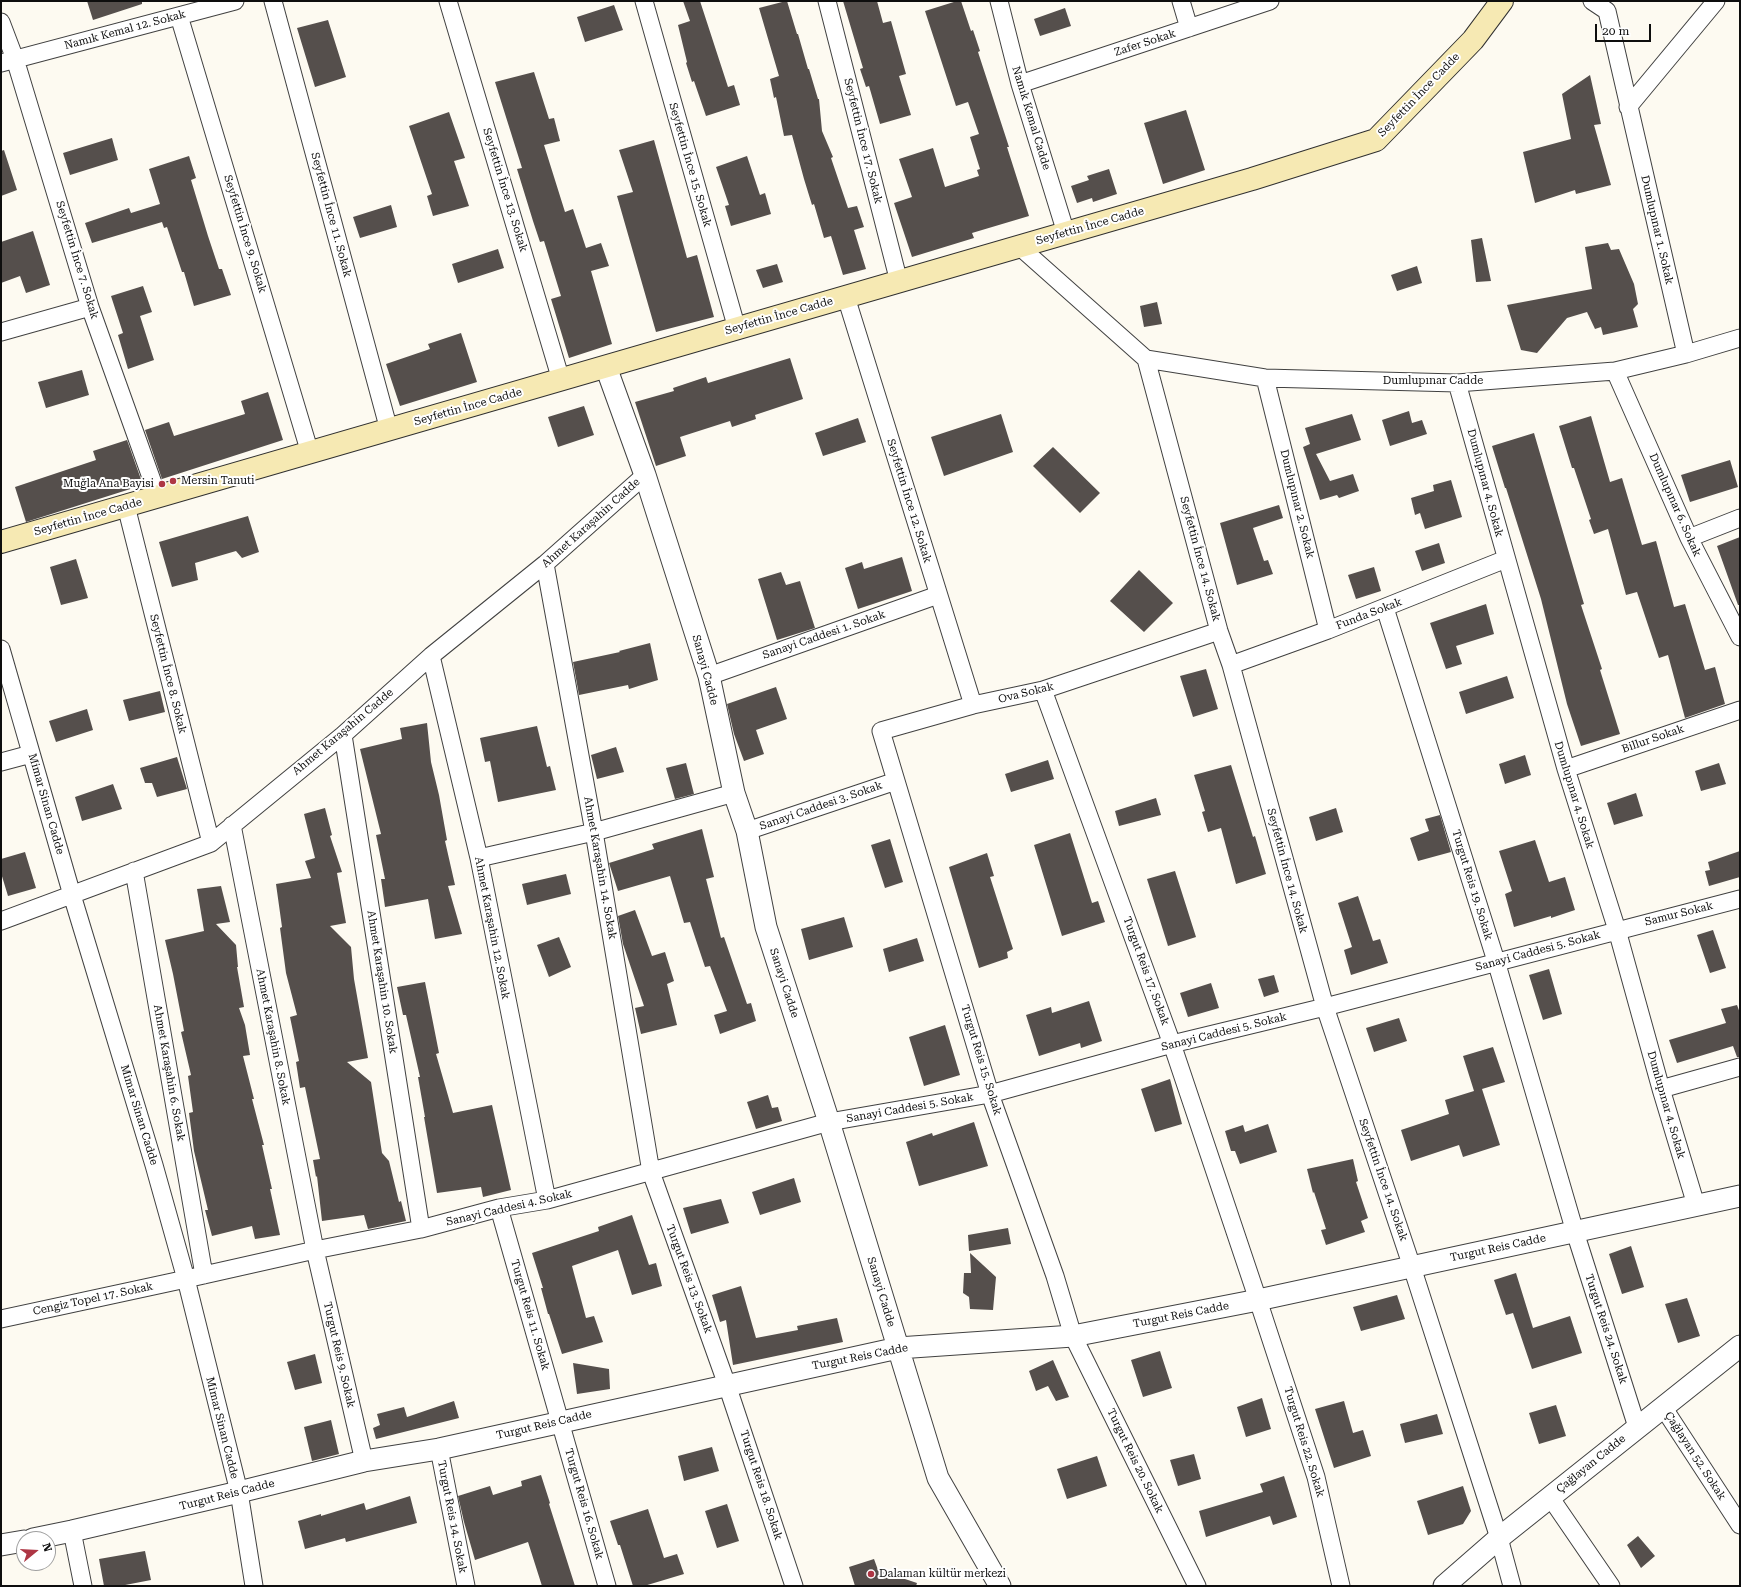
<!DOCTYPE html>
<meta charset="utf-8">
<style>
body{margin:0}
#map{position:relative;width:1741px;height:1587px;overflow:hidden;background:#fdfaf1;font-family:"Roboto Serif",serif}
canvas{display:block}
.frame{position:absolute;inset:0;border:2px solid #0e0e0e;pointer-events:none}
.north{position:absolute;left:16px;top:1531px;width:40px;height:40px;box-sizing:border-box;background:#fff;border:1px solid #9f9f9f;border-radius:50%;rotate:72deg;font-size:11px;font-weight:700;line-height:16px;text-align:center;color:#0e0e0e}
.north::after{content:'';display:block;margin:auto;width:14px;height:18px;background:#ae3644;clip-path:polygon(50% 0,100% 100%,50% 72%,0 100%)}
.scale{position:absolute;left:1595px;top:24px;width:56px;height:18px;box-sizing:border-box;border:2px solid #0e0e0e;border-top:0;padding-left:5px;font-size:12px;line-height:14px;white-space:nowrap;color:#0e0e0e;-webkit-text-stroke:3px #fff;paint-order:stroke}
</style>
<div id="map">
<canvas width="1741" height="1587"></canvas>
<div class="frame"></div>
<div class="north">N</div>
<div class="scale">20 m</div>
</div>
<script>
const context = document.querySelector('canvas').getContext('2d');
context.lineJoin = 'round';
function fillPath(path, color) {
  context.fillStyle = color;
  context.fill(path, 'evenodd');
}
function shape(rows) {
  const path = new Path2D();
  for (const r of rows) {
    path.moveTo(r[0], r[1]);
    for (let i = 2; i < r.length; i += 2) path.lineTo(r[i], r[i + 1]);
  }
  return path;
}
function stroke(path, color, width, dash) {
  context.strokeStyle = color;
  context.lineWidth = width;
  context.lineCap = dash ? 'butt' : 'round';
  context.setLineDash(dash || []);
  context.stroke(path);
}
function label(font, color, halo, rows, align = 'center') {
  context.font = font + ' "Roboto Serif",serif';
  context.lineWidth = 4;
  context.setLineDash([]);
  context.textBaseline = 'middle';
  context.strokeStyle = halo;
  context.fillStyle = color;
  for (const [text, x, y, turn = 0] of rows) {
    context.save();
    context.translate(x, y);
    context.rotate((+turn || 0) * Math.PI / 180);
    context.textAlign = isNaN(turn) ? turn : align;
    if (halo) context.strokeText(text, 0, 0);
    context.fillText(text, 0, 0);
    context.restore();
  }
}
fillPath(shape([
 [87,1,142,1,142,4,93,20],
 [683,1,700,1,728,87,734,85,740,105,706,116,694,81,692,82,686,63,687,62,678,25,690,21],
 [786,1,787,1,797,34,798,34,808,69,809,69,818,99,819,99,822,131,833,157,831,158,848,208,857,206,864,227,854,230,866,269,843,275,831,236,824,238,814,204,812,205,804,179,792,135,784,136,776,97,774,98,770,79,779,76,759,8],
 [843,1,877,1,883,23,891,21,906,74,899,76,911,115,880,124,869,86,866,87,860,69,863,68],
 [957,1,961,1,971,31,973,30,980,51,978,52,1009,147,1007,147,1029,216,972,233,974,238,912,257,894,203,912,197,899,159,933,148,945,187,979,176,977,170,980,169,970,137,979,134,968,102,956,106,925,11],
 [614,5,623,30,585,42,577,17],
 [1065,8,1071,26,1040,36,1034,19],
 [328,20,346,77,315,87,297,28],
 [534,72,549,119,554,118,560,141,544,145,565,212,573,209,586,248,601,243,609,266,591,271,612,344,569,358,551,299,561,296,544,241,540,242,533,221,517,169,522,168,495,82],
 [1590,75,1601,124,1594,125,1611,185,1576,194,1575,190,1535,203,1523,152,1571,139,1562,94],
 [1186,110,1205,170,1163,184,1144,123],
 [449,112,465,158,454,161,469,206,433,216,427,196,432,194,409,126],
 [112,138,118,160,70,175,63,153],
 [654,140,687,258,697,255,714,317,656,332,617,196,633,192,619,150],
 [4,150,17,190,1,196,1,151],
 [189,156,196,178,191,180,208,236,219,269,222,269,231,295,194,306,184,272,182,272,167,227,164,228,162,222,92,243,85,223,129,208,131,213,160,204,149,169],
 [747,156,760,195,765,193,771,214,731,226,725,206,729,205,716,167],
 [1109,169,1117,194,1093,202,1092,198,1077,203,1071,186,1089,180,1087,176],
 [391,205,397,227,360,238,353,217],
 [33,231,50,285,26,293,20,276,1,283,1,242],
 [1482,238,1491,281,1476,282,1471,240],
 [1608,243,1611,250,1619,249,1634,284,1638,304,1633,309,1638,327,1603,335,1601,327,1595,329,1587,312,1567,318,1537,353,1521,350,1507,305,1592,289,1585,247],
 [498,249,504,268,458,283,452,264],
 [777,264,783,282,763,288,756,270],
 [1417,266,1422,283,1397,291,1391,275],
 [143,286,152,312,140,316,154,360,128,369,118,335,123,333,111,296],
 [1157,302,1162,324,1144,327,1140,306],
 [461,333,477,382,400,406,386,364,430,349,428,344],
 [790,358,803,399,755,415,756,419,732,427,730,421,680,437,686,456,656,466,635,402,674,391,673,388,706,377,708,383],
 [82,370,89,395,46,408,38,382],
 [268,392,283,440,162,479,145,430,169,422,174,436,245,414,241,401],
 [584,406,594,435,558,447,548,417],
 [1409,411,1412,423,1422,420,1427,434,1390,446,1382,420],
 [1001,414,1013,452,944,476,931,437],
 [1352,414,1361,440,1316,454,1330,481,1353,474,1359,491,1339,498,1337,495,1320,500,1303,447,1310,444,1305,428],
 [1591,416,1610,482,1622,478,1642,545,1656,541,1674,607,1685,604,1705,670,1715,667,1725,704,1685,718,1668,655,1659,658,1637,592,1626,595,1608,529,1594,534,1589,520,1591,519,1574,468,1572,468,1559,426],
 [858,418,866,442,823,456,815,433],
 [1534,433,1584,604,1581,605,1602,669,1600,670,1620,734,1581,746,1567,704,1541,599,1506,488,1505,488,1492,446],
 [127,440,143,485,26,522,15,487,96,460,93,451],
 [1053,447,1100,493,1080,513,1033,466],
 [1730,460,1738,487,1690,502,1681,475],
 [1451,480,1462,517,1425,529,1420,513,1415,515,1411,498,1434,491,1433,485],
 [1279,505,1283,518,1253,528,1264,561,1268,560,1273,574,1237,585,1220,523],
 [248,516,259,552,242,558,236,551,195,563,198,580,172,587,159,542],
 [1740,537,1740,605,1738,605,1717,546],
 [1439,543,1445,563,1422,571,1415,551],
 [902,557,912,591,858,609,845,568,862,562,864,569],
 [76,559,88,598,61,605,50,567],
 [1374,567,1381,591,1356,599,1348,575],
 [1139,570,1173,603,1144,632,1110,601],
 [781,572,786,585,800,581,815,628,777,640,758,579],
 [1486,604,1494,634,1456,646,1462,664,1446,669,1430,623],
 [650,643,658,680,629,689,628,685,579,695,573,662,620,652,619,651],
 [1206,669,1218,709,1193,717,1180,676],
 [1507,676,1514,698,1466,714,1459,692],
 [776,687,787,719,756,730,764,754,744,761,734,734,727,704],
 [160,691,165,712,129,721,123,700],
 [87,709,93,730,56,742,49,721],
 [427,723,431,762,439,795,447,840,445,841,455,885,448,886,462,934,435,939,428,899,385,907,381,879,385,879,376,835,381,834,360,749,402,739,400,728],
 [537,726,547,767,550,766,556,790,498,802,490,761,485,762,480,738],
 [616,747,624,772,597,779,591,755],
 [1525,755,1531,775,1505,784,1499,764],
 [177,757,187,789,157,797,152,783,145,783,140,768],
 [1048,760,1054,779,1011,792,1005,774],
 [686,763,694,794,675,799,666,768],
 [1719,763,1726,784,1701,791,1695,771],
 [1231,765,1253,837,1255,836,1266,874,1236,884,1221,828,1208,832,1202,812,1205,811,1194,775],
 [113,784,122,809,82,821,75,797],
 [1636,793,1643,816,1614,825,1607,803],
 [1156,798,1161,815,1119,826,1115,811],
 [325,808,332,835,330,836,342,872,337,873,346,923,330,926,351,947,354,979,368,1058,347,1062,371,1082,382,1153,389,1161,399,1202,401,1201,406,1221,368,1229,364,1215,322,1221,317,1176,316,1177,313,1160,320,1159,305,1087,300,1088,296,1062,299,1061,290,1017,297,1015,286,973,280,928,282,927,276,884,311,878,305,861,315,858,304,814],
 [1336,808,1343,832,1316,841,1309,817],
 [1440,815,1451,852,1418,861,1410,838,1429,831,1425,819],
 [702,829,714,877,706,879,721,938,724,937,747,1004,751,1003,756,1021,720,1034,714,1015,727,1011,710,966,705,967,690,922,684,923,670,876,618,891,609,863,654,849,652,844],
 [1070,833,1092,903,1098,901,1105,922,1062,936,1034,845],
 [890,839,903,882,885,888,871,845],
 [1535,840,1549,882,1565,877,1575,910,1551,918,1551,916,1514,927,1505,894,1512,891,1499,851],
 [1740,851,1740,877,1709,886,1705,871,1710,870,1708,862],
 [25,852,36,888,8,896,1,873,1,859],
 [987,853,994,876,990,877,1013,949,1007,952,1008,958,979,968,949,867],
 [1175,871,1196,937,1168,946,1147,879],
 [566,874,571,894,527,905,522,884],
 [221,886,230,922,216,924,236,945,238,967,237,967,244,1007,239,1008,245,1025,250,1055,243,1056,254,1099,252,1099,264,1145,262,1145,272,1189,270,1189,280,1235,255,1239,252,1226,212,1236,205,1210,208,1210,194,1151,189,1113,193,1112,188,1076,191,1075,181,1032,184,1031,173,974,165,940,204,931,197,889],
 [1358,896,1373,941,1380,939,1388,963,1351,975,1344,950,1352,947,1338,903],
 [635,910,652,956,665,952,674,981,667,984,677,1025,641,1034,635,1008,644,1006,623,944,618,916],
 [844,917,853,947,809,960,801,929],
 [1713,930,1726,968,1710,973,1697,935],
 [559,937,571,967,549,977,537,945],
 [917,938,924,961,889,972,883,949],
 [1549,969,1562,1014,1543,1020,1529,975],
 [1274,975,1279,992,1264,997,1258,979],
 [425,982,439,1053,436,1054,453,1113,492,1105,511,1190,483,1197,481,1187,437,1193,424,1117,425,1117,418,1077,420,1077,406,1015,403,1015,397,987],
 [1211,983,1219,1008,1188,1017,1180,993],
 [1089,1001,1102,1041,1081,1048,1080,1043,1039,1056,1026,1015,1051,1007,1052,1013],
 [1737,1005,1740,1013,1740,1057,1737,1057,1733,1046,1677,1063,1669,1040,1726,1023,1721,1009],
 [1399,1018,1407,1041,1374,1052,1366,1028],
 [945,1025,960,1075,924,1086,909,1037],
 [1493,1047,1505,1082,1482,1089,1500,1145,1463,1157,1459,1145,1411,1161,1401,1130,1449,1114,1445,1100,1474,1091,1463,1056],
 [1170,1079,1182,1124,1155,1132,1141,1089],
 [768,1095,772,1108,778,1107,782,1121,756,1129,747,1102],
 [974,1122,988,1166,919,1186,906,1142,932,1133,933,1136],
 [1268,1124,1277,1152,1240,1164,1235,1151,1231,1151,1225,1131,1243,1125,1245,1132],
 [1353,1159,1358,1181,1356,1182,1368,1218,1361,1221,1365,1232,1326,1245,1321,1230,1326,1229,1314,1192,1313,1193,1307,1169],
 [794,1178,801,1202,760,1215,752,1192],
 [721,1199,729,1223,691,1234,683,1208],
 [632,1215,649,1265,656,1263,662,1286,632,1295,618,1250,572,1266,586,1318,594,1316,603,1342,562,1354,549,1314,548,1314,541,1288,543,1288,532,1253,599,1231,598,1227],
 [1008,1228,1011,1244,969,1251,968,1235],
 [1631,1246,1644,1287,1622,1294,1609,1254],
 [970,1253,996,1277,993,1310,970,1309,969,1297,963,1293,964,1273,971,1273],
 [1516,1273,1533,1328,1570,1316,1582,1353,1532,1369,1513,1313,1506,1315,1494,1280],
 [741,1286,756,1338,798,1330,797,1326,837,1318,843,1342,733,1365,726,1320,720,1322,712,1295],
 [1397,1295,1405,1319,1361,1331,1353,1307],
 [1687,1298,1700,1336,1678,1343,1665,1304],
 [1160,1351,1172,1388,1143,1397,1131,1360],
 [315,1354,322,1383,295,1390,287,1362],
 [1053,1360,1069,1397,1056,1401,1048,1386,1036,1391,1029,1371],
 [573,1363,609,1369,610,1389,577,1394],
 [1262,1398,1271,1429,1246,1437,1237,1407],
 [454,1401,459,1418,376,1439,373,1428,380,1425,377,1414,404,1407,407,1417],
 [1344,1401,1353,1433,1363,1430,1371,1456,1334,1468,1315,1409],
 [1556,1405,1566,1436,1539,1444,1529,1413],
 [1437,1414,1443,1434,1405,1443,1400,1424],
 [331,1420,339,1454,312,1461,304,1427],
 [712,1447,719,1471,684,1481,678,1456],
 [1194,1454,1201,1479,1178,1486,1170,1460],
 [1097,1456,1107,1486,1067,1499,1057,1469],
 [541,1475,550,1503,549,1504,575,1586,542,1586,528,1542,475,1560,464,1522,458,1496,490,1486,493,1495,522,1486,521,1481],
 [1284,1476,1297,1517,1273,1525,1270,1516,1206,1537,1199,1511,1263,1492,1260,1484],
 [1463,1486,1471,1511,1463,1524,1428,1535,1417,1501],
 [410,1496,417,1523,346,1542,345,1538,305,1549,298,1521,321,1514,321,1516,364,1503,366,1510],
 [727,1504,739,1541,717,1548,705,1511],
 [648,1509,664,1558,677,1554,684,1574,644,1586,633,1586,620,1545,618,1545,610,1521],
 [1638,1536,1655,1556,1641,1568,1627,1545],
 [145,1551,151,1580,120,1586,104,1586,99,1559],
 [874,1559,878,1570,917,1583,916,1586,855,1586,849,1567]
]), '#554f4c');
const minor = shape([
 [273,1,389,430],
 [448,1,561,380],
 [644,1,737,329],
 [827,1,899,282],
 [999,1,1020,84,1066,233],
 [1181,1,1189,28],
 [1592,1,1607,11,1686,354],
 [179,16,310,453],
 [1,22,15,59,90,307,158,497],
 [1,63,235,1],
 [1020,84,1270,1],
 [1628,107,1716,1],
 [1020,247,1146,359,1219,631,1231,665,1325,1007,1412,1267,1499,1538,1512,1586],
 [846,297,973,705],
 [1,332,90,307],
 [1146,359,1265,378,1457,383,1615,371,1686,354,1740,338],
 [1615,371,1689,538,1740,637],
 [1265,378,1328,630],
 [1457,383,1566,769,1617,930,1661,1089,1696,1205],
 [126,506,211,843],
 [1689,538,1740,518],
 [545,564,594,832,651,1172,727,1385,794,1586],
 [1385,608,1496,961,1575,1232,1637,1427],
 [1,649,72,895,154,1165,186,1279,239,1492,254,1586],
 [431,656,479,858,547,1200],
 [1231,665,1328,630,1506,559],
 [709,676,938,595],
 [1043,690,1172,1044,1258,1300,1316,1477,1341,1586],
 [343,735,421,1229],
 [1,762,31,754],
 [1566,769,1740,710],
 [232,825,315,1250,364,1461],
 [747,831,896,781],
 [479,858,594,832,734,793],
 [134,871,204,1275],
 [1,921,211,843,343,735,431,656,545,564,645,475],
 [1661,1089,1740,1067],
 [499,1208,607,1586],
 [1,1319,186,1279,315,1250,421,1229,499,1208,547,1200,829,1122,990,1094,1172,1044,1325,1007,1740,899],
 [1663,1407,1740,1525],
 [439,1449,466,1586],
 [1550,1497,1611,1586],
 [72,1531,83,1586],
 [1197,1586,1073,1336,1055,1276,990,1094,881,731,973,705,1043,690,1219,631]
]);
const tertiary = shape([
 [606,367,645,475,709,676,734,793,747,831,766,927,829,1122,938,1478,1000,1586],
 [33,1539,72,1531,239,1492,364,1461,439,1449,898,1348,1073,1336,1258,1300,1740,1196],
 [1,1545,24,1541],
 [1444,1586,1499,1538,1740,1346]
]);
const secondary = shape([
 [1,542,1252,179,1376,140,1473,40,1502,1]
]);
stroke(minor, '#414141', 19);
stroke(tertiary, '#414141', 23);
stroke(secondary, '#303030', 24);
stroke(minor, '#fff', 17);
stroke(tertiary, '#fff', 21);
stroke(secondary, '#f6e9b3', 22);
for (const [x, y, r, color] of [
 [173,481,4,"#ae3644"],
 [162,484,4,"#ae3644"],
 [871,1574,4,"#ae3644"]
]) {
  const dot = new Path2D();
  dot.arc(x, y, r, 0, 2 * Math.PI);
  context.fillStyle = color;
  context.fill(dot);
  stroke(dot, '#fff', 1.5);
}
label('11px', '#0e0e0e', '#fff', [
 ["Namık Kemal 12. Sokak",125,30,-15],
 ["Zafer Sokak",1145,43,-18],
 ["Seyfettin İnce Cadde",1419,95,-46],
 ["Namık Kemal Cadde",1031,118,73],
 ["Seyfettin İnce 17. Sokak",863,141,76],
 ["Seyfettin İnce 15. Sokak",690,165,74],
 ["Seyfettin İnce 13. Sokak",505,190,73],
 ["Seyfettin İnce 11. Sokak",331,215,75],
 ["Seyfettin İnce Cadde",1090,226,-16],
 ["Dumlupınar 1. Sokak",1657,230,77],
 ["Seyfettin İnce 9. Sokak",245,234,73],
 ["Seyfettin İnce 7. Sokak",77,260,73],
 ["Seyfettin İnce Cadde",779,316,-16],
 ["Dumlupınar Cadde",1433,381],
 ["Seyfettin İnce Cadde",468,407,-16],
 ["Dumlupınar 4. Sokak",1485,483,75],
 ["Seyfettin İnce 12. Sokak",909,501,73],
 ["Dumlupınar 2. Sokak",1297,504,76],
 ["Dumlupınar 6. Sokak",1675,505,66],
 ["Seyfettin İnce Cadde",88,517,-16],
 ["Ahmet Karaşahin Cadde",591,523,-42],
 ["Seyfettin İnce 14. Sokak",1200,559,75],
 ["Funda Sokak",1369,614,-21],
 ["Sanayi Caddesi 1. Sokak",824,635,-19],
 ["Sanayi Cadde",705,670,75],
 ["Seyfettin İnce 8. Sokak",168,674,76],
 ["Ova Sokak",1026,693,-14],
 ["Ahmet Karaşahin Cadde",343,732,-40],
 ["Billur Sokak",1653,739,-19],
 ["Dumlupınar 4. Sokak",1574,795,73],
 ["Mimar Sinan Cadde",46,804,74],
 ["Sanayi Caddesi 3. Sokak",821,806,-19],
 ["Ahmet Karaşahin 14. Sokak",600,868,80],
 ["Seyfettin İnce 14. Sokak",1287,871,75],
 ["Turgut Reis 19. Sokak",1472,885,73],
 ["Samur Sokak",1679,914,-14],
 ["Ahmet Karaşahin 12. Sokak",492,928,79],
 ["Sanayi Caddesi 5. Sokak",1538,951,-15],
 ["Turgut Reis 17. Sokak",1146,971,70],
 ["Ahmet Karaşahin 10. Sokak",382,982,81],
 ["Sanayi Cadde",784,983,72],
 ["Sanayi Caddesi 5. Sokak",1224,1032,-14],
 ["Ahmet Karaşahin 8. Sokak",273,1037,79],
 ["Turgut Reis 15. Sokak",981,1060,73],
 ["Ahmet Karaşahin 6. Sokak",169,1073,80],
 ["Dumlupınar 4. Sokak",1666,1105,74],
 ["Sanayi Caddesi 5. Sokak",910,1108,-10],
 ["Mimar Sinan Cadde",139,1115,73],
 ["Seyfettin İnce 14. Sokak",1383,1180,71],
 ["Sanayi Caddesi 4. Sokak",509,1208,-13],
 ["Turgut Reis Cadde",1498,1248,-12],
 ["Turgut Reis 13. Sokak",689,1279,70],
 ["Sanayi Cadde",881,1292,73],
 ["Cengiz Topel 17. Sokak",93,1299,-12],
 ["Turgut Reis 11. Sokak",530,1315,74],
 ["Turgut Reis Cadde",1181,1315,-11],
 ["Turgut Reis 24. Sokak",1606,1329,72],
 ["Turgut Reis 9. Sokak",339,1355,77],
 ["Turgut Reis Cadde",860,1357,-11],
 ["Turgut Reis Cadde",544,1425,-13],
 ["Mimar Sinan Cadde",222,1428,76],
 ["Turgut Reis 22. Sokak",1304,1442,73],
 ["Çağlayan 52. Sokak",1695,1456,57],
 ["Turgut Reis 20. Sokak",1135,1461,64],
 ["Çağlayan Cadde",1591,1464,-39],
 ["Turgut Reis 18. Sokak",761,1485,72],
 ["Turgut Reis Cadde",227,1495,-14],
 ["Turgut Reis 16. Sokak",584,1504,74],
 ["Turgut Reis 14. Sokak",452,1517,79]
]);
label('11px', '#0e0e0e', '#fff', [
 ["Mersin Tanuti",181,481],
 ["Muğla Ana Bayisi",154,484,"right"],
 ["Dalaman kültür merkezi",879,1574]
], 'left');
</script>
